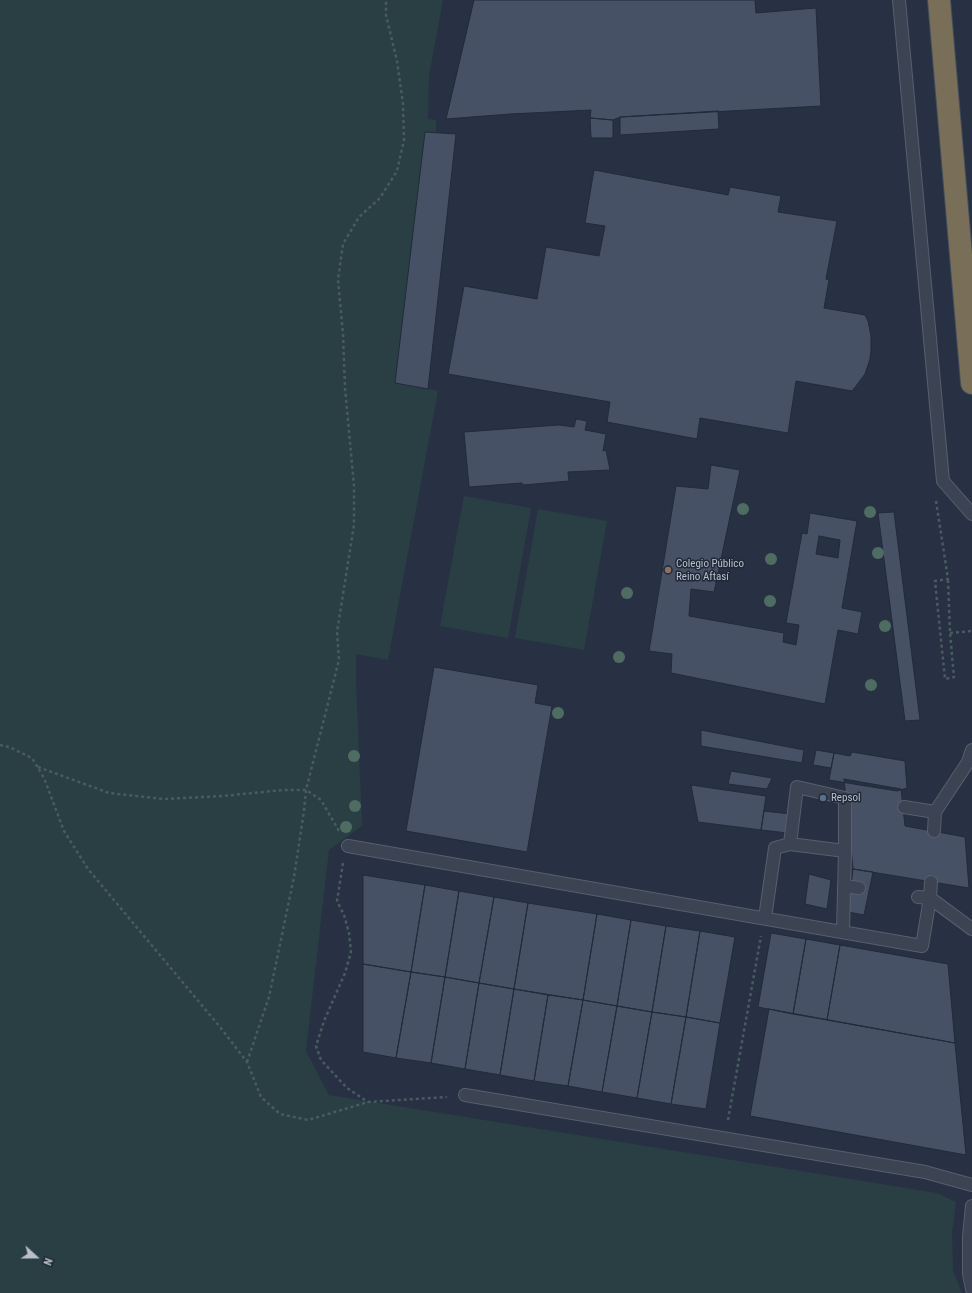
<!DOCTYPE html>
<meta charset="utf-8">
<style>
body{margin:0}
#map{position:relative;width:972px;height:1293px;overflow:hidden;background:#273143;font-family:"Roboto Condensed",sans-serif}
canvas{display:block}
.north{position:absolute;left:16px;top:1237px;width:40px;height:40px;-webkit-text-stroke:3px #202938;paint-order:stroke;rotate:111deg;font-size:11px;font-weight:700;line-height:16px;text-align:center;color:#b9bfcc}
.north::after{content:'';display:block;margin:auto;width:14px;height:18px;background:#b9bfcc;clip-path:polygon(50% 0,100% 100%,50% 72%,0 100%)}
</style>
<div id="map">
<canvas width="972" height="1293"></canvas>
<div class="north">N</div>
</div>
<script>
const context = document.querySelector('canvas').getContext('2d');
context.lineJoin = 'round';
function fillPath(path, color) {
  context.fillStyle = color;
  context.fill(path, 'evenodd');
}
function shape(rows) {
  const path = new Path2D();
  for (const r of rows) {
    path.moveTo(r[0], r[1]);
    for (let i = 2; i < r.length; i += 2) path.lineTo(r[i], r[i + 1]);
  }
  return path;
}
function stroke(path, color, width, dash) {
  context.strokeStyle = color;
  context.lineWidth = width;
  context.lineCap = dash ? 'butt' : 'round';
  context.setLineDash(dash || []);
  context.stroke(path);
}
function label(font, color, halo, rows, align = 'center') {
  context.font = font + ' "Roboto Condensed",sans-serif';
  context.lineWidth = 3;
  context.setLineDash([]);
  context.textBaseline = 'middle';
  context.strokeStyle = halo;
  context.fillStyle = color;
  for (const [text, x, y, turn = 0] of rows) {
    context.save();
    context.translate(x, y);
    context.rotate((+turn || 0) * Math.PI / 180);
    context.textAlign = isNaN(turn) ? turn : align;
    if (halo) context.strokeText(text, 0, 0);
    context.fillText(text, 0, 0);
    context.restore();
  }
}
fillPath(shape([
 [0,0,443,0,429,76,428,119,436,120,436,132,425,133,395,383,438,391,388,660,356,654,356,680,362,826,329,850,306,1051,329,1095,937,1193,956,1202,952,1233,953,1270,962,1293,0,1293],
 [464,496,531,508,508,638,440,626],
 [538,509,607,521,584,650,515,638]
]), '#293f44');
const building = shape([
 [474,0,755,0,756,13,816,8,821,106,620,117,613,120,590,118,591,110,510,114,446,119,474,0],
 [718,111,719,129,620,135,620,117,718,111],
 [590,118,613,120,613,138,591,138,590,118],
 [425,132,456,134,428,389,395,383,425,132],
 [594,170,728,195,730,187,781,196,778,212,837,221,826,279,829,280,824,308,865,315,868,321,871,336,871,351,870,359,865,374,856,386,852,391,796,381,788,433,700,418,697,439,607,422,610,402,448,374,464,286,537,299,546,247,599,256,605,226,585,223,594,170],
 [576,419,587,421,585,430,606,434,603,451,606,450,610,470,568,472,569,481,523,485,522,483,469,487,464,432,559,425,574,427,576,419],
 [711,465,740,470,714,592,691,589,689,616,784,633,783,642,796,645,799,625,786,623,802,533,807,534,810,513,857,521,842,608,862,612,858,634,838,630,825,704,671,673,672,654,649,651,676,486,708,489,711,465],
 [819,536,840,540,838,558,816,554,819,536],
 [894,512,920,720,905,721,878,513,894,512],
 [434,667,538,685,535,703,552,706,527,852,406,831,434,667],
 [701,730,804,750,802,763,701,746,701,730],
 [816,750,834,753,831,768,813,765,816,750],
 [852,752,905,761,907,788,897,791,829,780,834,753,850,756,852,752],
 [731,771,772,778,767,789,728,784,731,771],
 [844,779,901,789,905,826,965,837,969,888,853,869,844,779],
 [691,785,766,796,761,830,698,822,691,785],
 [764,811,790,814,788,833,761,830,764,811],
 [853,869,873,872,864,915,848,912,853,869],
 [809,874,831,880,827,909,805,904,809,874],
 [363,875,425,885,411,972,363,964,363,875],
 [425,885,459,891,445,977,411,972,425,885],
 [459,891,494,897,479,983,445,977,459,891],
 [494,897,528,903,514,989,479,983,494,897],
 [528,903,597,914,583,1000,514,989,528,903],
 [597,914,631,920,617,1006,583,1000,597,914],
 [631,920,666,926,652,1012,617,1006,631,920],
 [666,926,700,931,686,1017,652,1012,666,926],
 [700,931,735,937,720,1023,686,1017,700,931],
 [771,933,806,939,793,1014,758,1007,771,933],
 [806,939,840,945,827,1020,793,1014,806,939],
 [840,945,948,964,955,1043,827,1020,840,945],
 [363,964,411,972,396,1058,363,1052,363,964],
 [411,972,445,977,431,1063,396,1058,411,972],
 [445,977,479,983,465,1069,431,1063,445,977],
 [479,983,514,989,500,1075,465,1069,479,983],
 [514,989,548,995,534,1081,500,1075,514,989],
 [548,995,583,1000,568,1086,534,1081,548,995],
 [583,1000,617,1006,602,1092,568,1086,583,1000],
 [617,1006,652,1012,637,1098,602,1092,617,1006],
 [769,1009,955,1043,966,1155,750,1116,769,1009],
 [652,1012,686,1017,671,1104,637,1098,652,1012],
 [686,1017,720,1023,706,1109,671,1104,686,1017]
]);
fillPath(building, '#465165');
stroke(building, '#222b3a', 1);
const lane = shape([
 [899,0,943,481,972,514],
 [904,807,935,812],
 [934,831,935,812,968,762,972,750],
 [348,846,922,946,930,898,918,897],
 [931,882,930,898,972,929],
 [844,886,859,888],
 [765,918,775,848,790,844],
 [843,932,845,851,845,798,797,787,790,844,845,851],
 [465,1095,925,1172,972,1185],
 [972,1206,969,1236,969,1274,972,1289]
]);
const highway = shape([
 [939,0,972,383]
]);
stroke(lane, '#575f6d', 14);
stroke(highway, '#434c5a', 24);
stroke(shape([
 [936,501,948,579,935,581,945,679,954,677,950,633,948,579],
 [950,633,972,631],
 [0,745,9,747,32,758,44,778,64,831,88,869,220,1027,247,1062,261,1097,280,1114,308,1120,368,1102,447,1097],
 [38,767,109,793,164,799,223,796,283,790,306,790,321,800,339,831],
 [343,863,337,901,344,915,349,933,351,952,345,973,324,1021,316,1046,321,1060,347,1088,368,1102],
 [247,1062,269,997,294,877,304,811,306,790,339,660,337,632,354,525,354,486,345,388,343,334,338,280,343,244,359,217,380,198,397,171,404,140,403,104,397,61,386,15,386,0],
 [728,1120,761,936]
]), '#485c60', 2.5, [3, 3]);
stroke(lane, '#3c4453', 12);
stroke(highway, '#796f59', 22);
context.fillStyle = '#4f6c63';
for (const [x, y] of [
 [743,509],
 [870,512],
 [878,553],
 [771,559],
 [627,593],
 [770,601],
 [885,626],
 [619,657],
 [871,685],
 [558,713],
 [354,756],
 [355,806],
 [346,827]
]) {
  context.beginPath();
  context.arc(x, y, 6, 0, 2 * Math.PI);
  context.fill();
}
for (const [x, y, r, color] of [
 [668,570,4,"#8d6e63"],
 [823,798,4,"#5c6f8a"]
]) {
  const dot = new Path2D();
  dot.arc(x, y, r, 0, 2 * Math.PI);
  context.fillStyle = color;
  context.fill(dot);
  stroke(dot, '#202938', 1.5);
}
label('11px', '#b9bfcc', '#202938', [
 ["Colegio Público",676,564],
 ["Reino Aftasí",676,577],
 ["Repsol",831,798]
], 'left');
</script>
